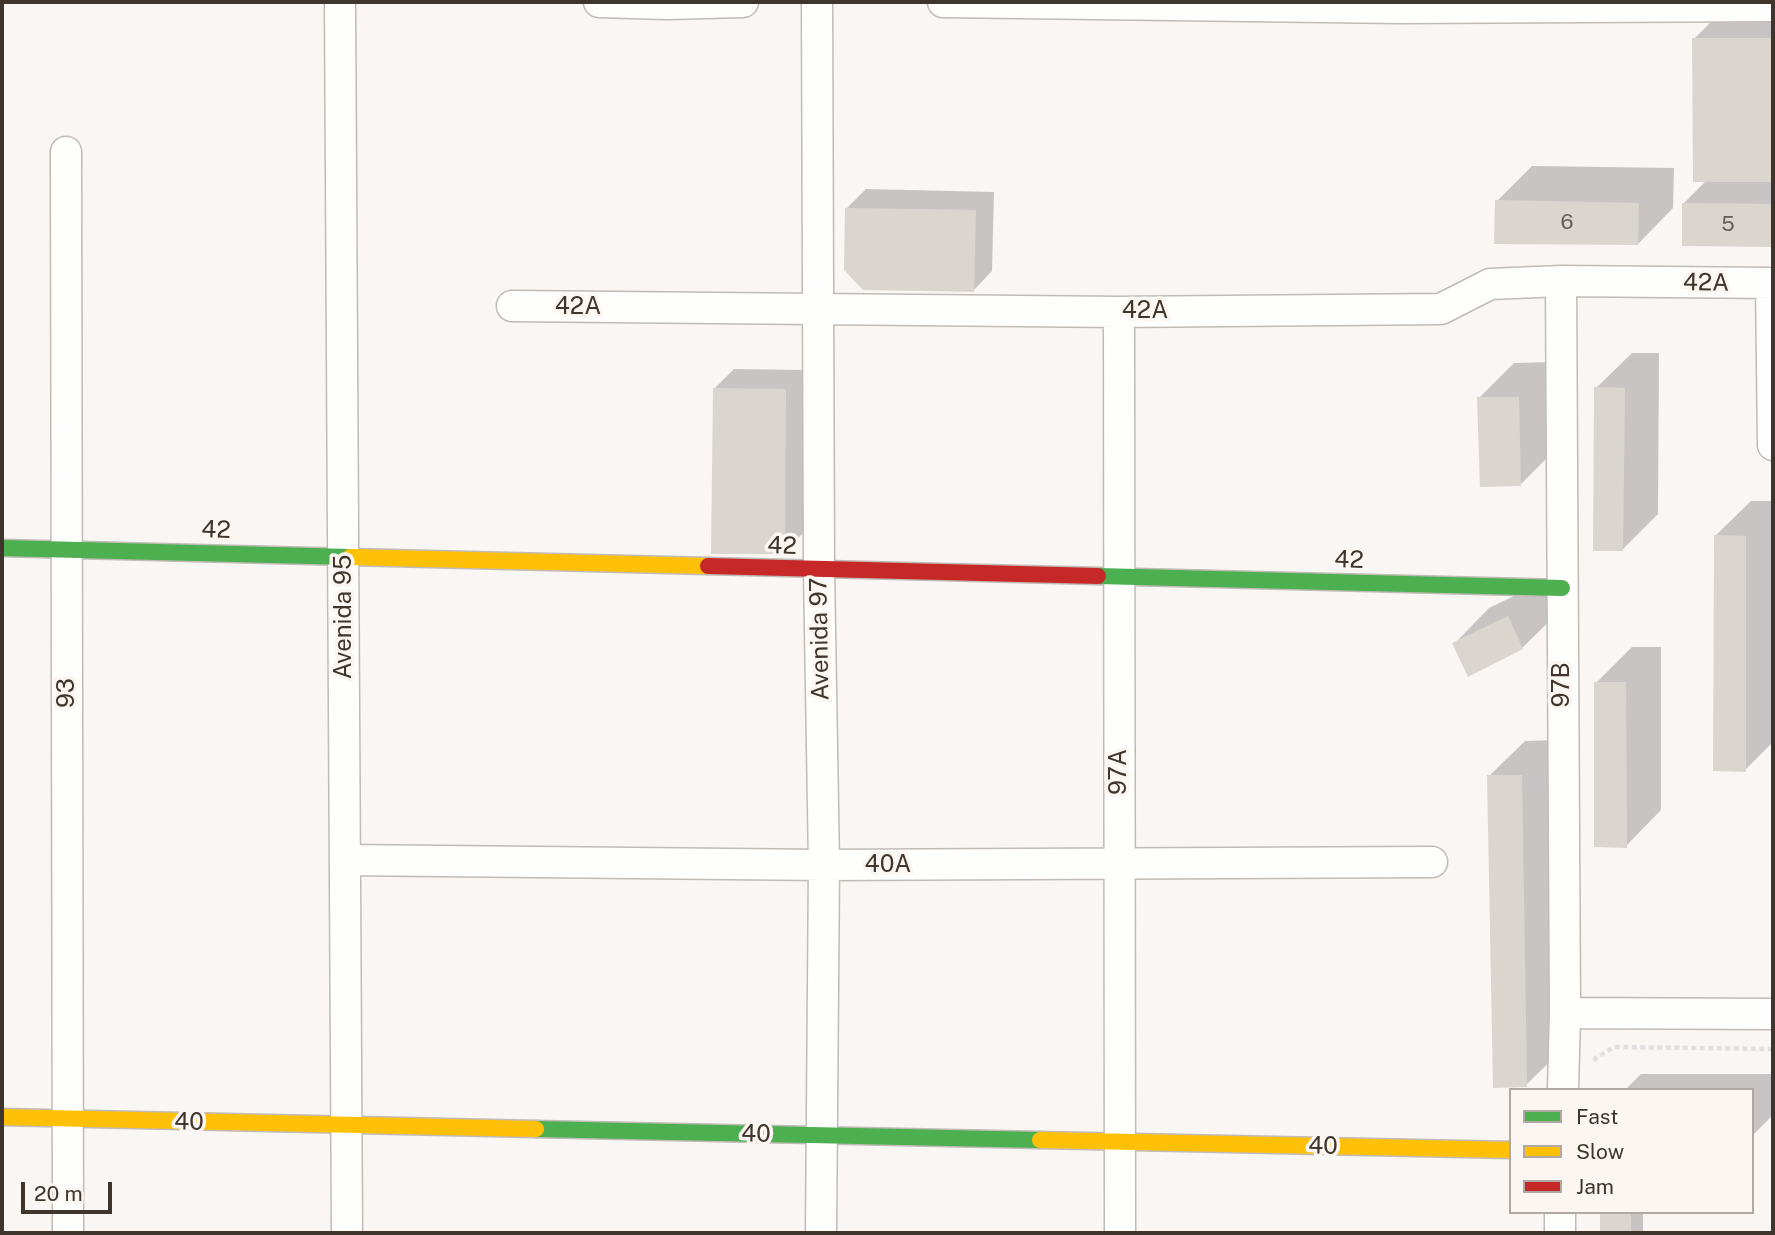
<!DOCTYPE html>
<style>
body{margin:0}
#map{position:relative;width:1775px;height:1235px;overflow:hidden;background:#f9f6f4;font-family:"Public Sans",sans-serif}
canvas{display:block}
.frame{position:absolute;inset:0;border:4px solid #3f352d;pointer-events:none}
.legend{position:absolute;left:1509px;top:1088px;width:245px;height:126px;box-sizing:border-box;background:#fbf6f2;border:2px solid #b0a9a3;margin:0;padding:9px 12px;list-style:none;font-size:21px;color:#3f352d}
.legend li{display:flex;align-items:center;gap:14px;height:35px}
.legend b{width:35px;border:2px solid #b0a9a3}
.scale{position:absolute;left:21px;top:1182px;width:91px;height:32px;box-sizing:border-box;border:4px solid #3f352d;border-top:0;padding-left:9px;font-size:21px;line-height:24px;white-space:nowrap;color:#3f352d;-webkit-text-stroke:5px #fbf6f2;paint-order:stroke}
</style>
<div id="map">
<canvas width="1775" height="1235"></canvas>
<div class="frame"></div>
<ul class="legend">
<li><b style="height:9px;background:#4caf50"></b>Fast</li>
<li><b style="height:9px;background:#ffc107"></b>Slow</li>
<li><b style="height:9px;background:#c62828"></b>Jam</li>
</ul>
<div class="scale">20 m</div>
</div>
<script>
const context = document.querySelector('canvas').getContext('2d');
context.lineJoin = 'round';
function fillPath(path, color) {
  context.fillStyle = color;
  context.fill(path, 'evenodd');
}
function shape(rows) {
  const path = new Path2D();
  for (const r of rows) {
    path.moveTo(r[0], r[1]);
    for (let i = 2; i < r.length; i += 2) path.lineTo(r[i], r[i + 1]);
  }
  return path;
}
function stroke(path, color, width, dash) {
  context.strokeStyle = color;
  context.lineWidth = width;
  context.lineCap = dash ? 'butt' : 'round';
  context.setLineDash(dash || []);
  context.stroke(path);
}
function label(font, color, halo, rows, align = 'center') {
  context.font = font + ' "Public Sans",sans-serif';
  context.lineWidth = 7;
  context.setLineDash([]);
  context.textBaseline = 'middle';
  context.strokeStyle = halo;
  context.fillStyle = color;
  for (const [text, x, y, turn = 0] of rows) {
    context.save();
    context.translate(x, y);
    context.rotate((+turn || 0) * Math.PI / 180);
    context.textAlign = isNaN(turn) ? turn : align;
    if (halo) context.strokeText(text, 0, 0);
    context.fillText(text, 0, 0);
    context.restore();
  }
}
fillPath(shape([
 [1773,13,1773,245,1684,244,1684,203,1707,180,1694,39,1719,14],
 [1532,166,1674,168,1673,208,1638,244,1497,201],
 [866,189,994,192,992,271,973,291,847,208],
 [1632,353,1659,353,1658,514,1622,550,1596,388],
 [1553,362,1556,449,1521,484,1479,398,1514,363],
 [734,369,805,370,803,533,784,553,715,388],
 [1751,501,1773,501,1773,742,1745,770,1715,536],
 [1543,582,1558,613,1522,648,1454,644,1489,608],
 [1632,647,1661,647,1661,810,1626,846,1596,683],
 [1557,740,1562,1050,1526,1085,1489,776,1525,741],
 [1641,1074,1773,1074,1773,1115,1752,1136,1752,1090,1625,1090],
 [1602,1212,1643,1212,1643,1233,1601,1233]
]), '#0003');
fillPath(shape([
 [1692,38,1773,38,1773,182,1693,182],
 [1495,200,1639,203,1638,245,1494,244],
 [1682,203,1773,204,1773,247,1682,246],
 [845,208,976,210,974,292,863,290,844,270],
 [1594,387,1625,388,1623,551,1593,551],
 [713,388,786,389,785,554,711,554],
 [1477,397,1519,397,1521,486,1480,487],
 [1714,535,1746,536,1746,772,1713,771],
 [1508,616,1523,649,1468,677,1452,643],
 [1594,682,1626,682,1627,848,1594,847],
 [1487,775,1522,775,1527,1087,1493,1088],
 [1600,1212,1631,1212,1631,1233,1600,1233]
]), '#dbd5d0');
const street = shape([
 [340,2,347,1233],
 [599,2,667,4,743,2],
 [817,2,819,569,824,865,821,1233],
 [943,2,1400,8,1773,6],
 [66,152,68,1233],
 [1561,281,1565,1013,1563,1090],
 [1771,283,1773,445],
 [512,306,1119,312,1441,309,1490,284,1561,281,1773,283],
 [1119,312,1120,1233],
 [345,860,824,865,1432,862],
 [1565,1013,1773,1014],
 [1560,1233,1560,1212]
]);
const fast = shape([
 [2,548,350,557],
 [1098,576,1562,588],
 [536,1129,1040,1140]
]);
const slow = shape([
 [350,557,708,566],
 [2,1117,536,1129],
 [1040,1140,1511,1150]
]);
const jam = shape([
 [708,566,1098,576]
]);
stroke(street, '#c1bbb6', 33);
stroke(fast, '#c1bbb6', 19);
stroke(slow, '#c1bbb6', 19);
stroke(jam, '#c1bbb6', 19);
stroke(shape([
 [1594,1061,1596,1058,1614,1047,1773,1049]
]), '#e1e0e0', 4.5, [5, 3.5]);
stroke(street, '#fefefd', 30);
stroke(fast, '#4caf50', 16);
stroke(slow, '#ffc107', 16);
stroke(jam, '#c62828', 16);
label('21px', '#665d56', null, [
 ["6",1567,223],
 ["5",1728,225]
]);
label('24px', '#3f352d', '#fbf6f2', [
 ["42A",1706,283,1],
 ["42A",578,307],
 ["42A",1145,311],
 ["42",216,530,2],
 ["42",782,546,2],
 ["42",1349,560,2],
 ["Avenida 95",344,617,-90],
 ["Avenida 97",820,639,-91],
 ["97B",1562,685,-90],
 ["93",67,693,-90],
 ["97A",1119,772,-90],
 ["40A",888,865],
 ["40",189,1122,1],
 ["40",756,1134,1],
 ["40",1323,1146,1]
]);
</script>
